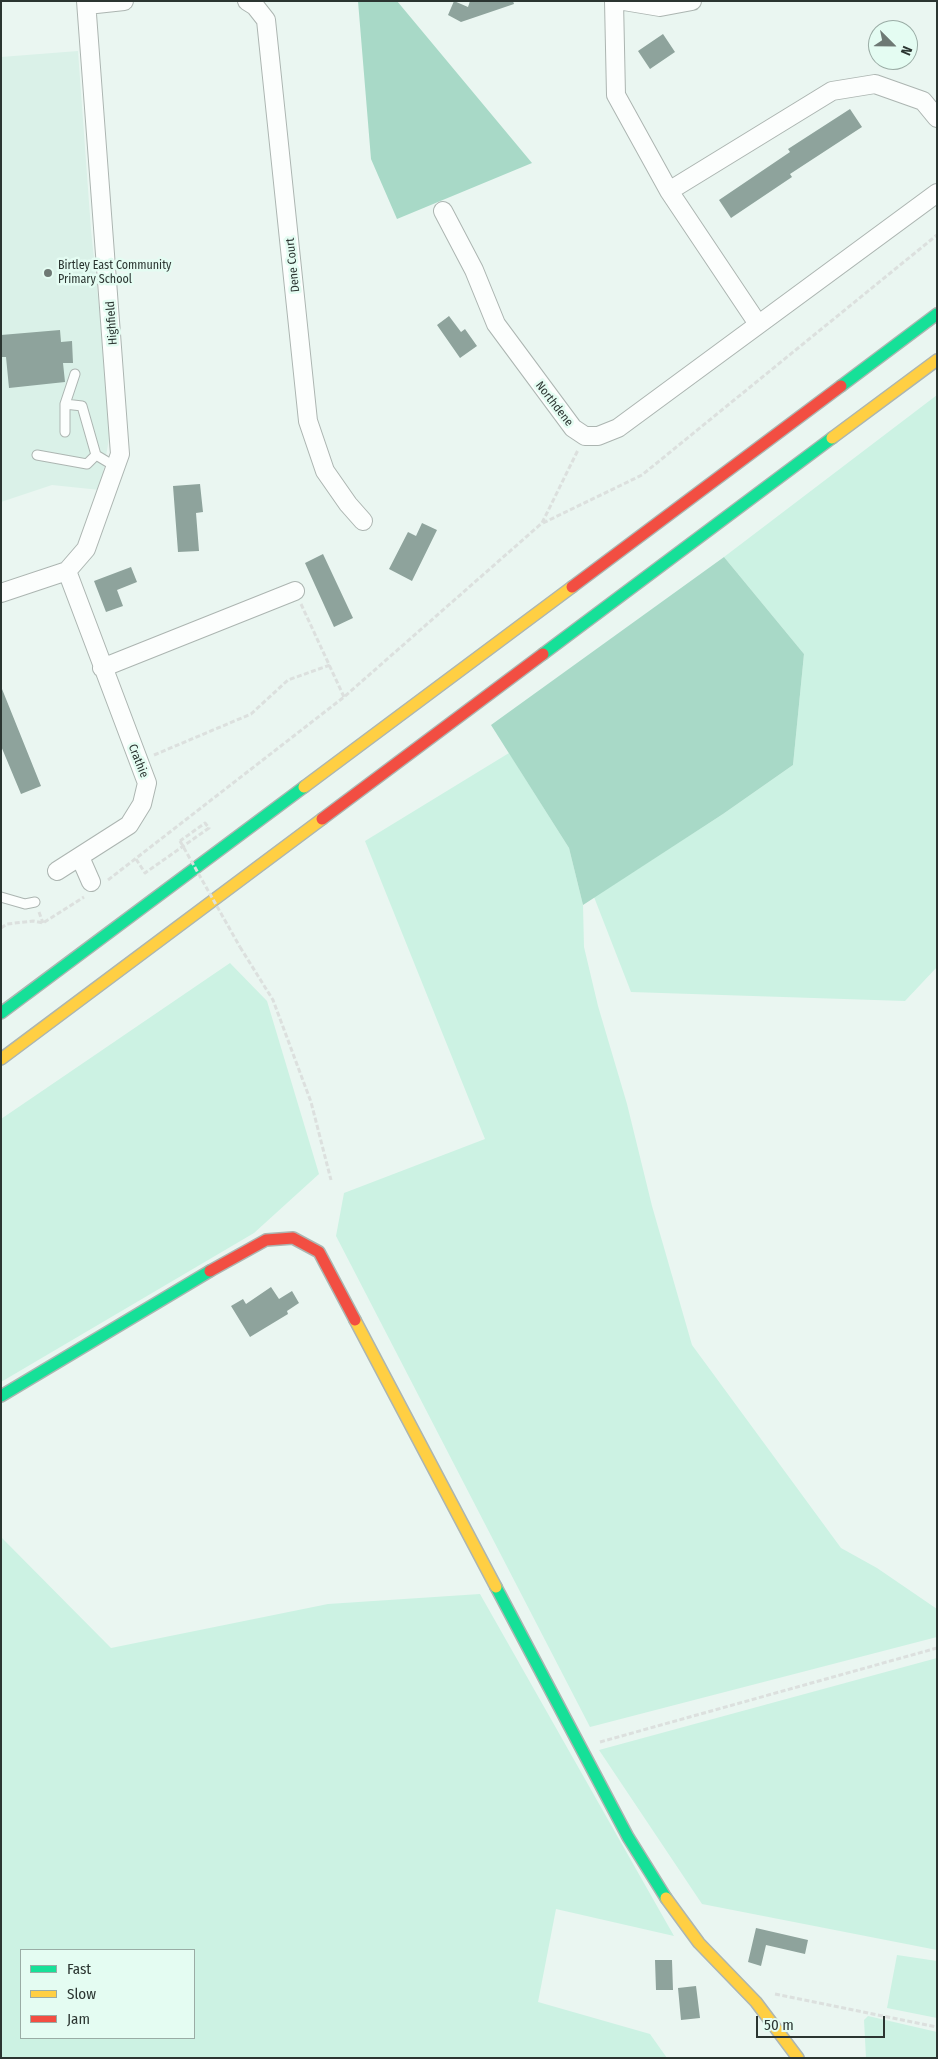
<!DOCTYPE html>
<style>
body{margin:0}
#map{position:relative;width:938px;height:2059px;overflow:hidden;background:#eaf6f1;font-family:"Fira Sans Condensed",sans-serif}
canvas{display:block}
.frame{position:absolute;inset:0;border:2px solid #2b3531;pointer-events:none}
.legend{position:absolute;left:20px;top:1949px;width:175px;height:90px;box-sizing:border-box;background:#e4fcf2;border:1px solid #9aaca5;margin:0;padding:6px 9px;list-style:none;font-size:15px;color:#2b3531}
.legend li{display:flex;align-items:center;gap:10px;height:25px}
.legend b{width:25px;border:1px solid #9aaca5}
.north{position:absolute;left:868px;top:20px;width:50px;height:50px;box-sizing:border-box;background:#e4fcf2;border:1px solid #9aaca5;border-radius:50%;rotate:113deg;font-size:14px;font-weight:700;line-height:20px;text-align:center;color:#2b3531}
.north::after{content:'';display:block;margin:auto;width:18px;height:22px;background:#6e7974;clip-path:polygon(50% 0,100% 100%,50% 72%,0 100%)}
.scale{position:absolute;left:756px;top:2016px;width:129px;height:22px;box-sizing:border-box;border:2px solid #2b3531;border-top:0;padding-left:6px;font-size:15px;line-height:18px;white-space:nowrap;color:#2b3531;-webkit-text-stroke:4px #e4fcf2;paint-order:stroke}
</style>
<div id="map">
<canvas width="938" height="2059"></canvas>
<div class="frame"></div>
<ul class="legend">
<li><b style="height:6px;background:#16e098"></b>Fast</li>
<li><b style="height:6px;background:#ffcf43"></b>Slow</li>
<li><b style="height:6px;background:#f24e42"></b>Jam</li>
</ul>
<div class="north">N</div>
<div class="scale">50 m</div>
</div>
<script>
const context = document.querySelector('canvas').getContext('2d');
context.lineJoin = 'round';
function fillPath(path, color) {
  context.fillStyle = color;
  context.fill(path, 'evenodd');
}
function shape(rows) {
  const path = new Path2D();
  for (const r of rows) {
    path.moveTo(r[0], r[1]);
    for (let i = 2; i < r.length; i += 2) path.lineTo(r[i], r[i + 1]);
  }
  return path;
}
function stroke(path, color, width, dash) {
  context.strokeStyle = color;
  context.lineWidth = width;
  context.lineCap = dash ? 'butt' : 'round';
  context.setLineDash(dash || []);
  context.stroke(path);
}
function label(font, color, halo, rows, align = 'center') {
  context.font = font + ' "Fira Sans Condensed",sans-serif';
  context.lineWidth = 5;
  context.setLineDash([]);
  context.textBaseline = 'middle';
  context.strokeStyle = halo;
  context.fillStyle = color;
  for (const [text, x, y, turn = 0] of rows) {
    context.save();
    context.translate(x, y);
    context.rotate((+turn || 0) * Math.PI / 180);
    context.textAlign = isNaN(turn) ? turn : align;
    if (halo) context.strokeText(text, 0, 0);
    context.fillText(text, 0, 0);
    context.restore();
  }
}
fillPath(shape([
 [78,51,91,230,107,383,110,433,100,490,52,485,1,502,1,57]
]), '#daf1e8');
fillPath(shape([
 [937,395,937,967,905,1001,631,992,594,897,723,814,793,765,804,654,724,557],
 [509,753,569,848,583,905,584,947,598,1006,627,1104,652,1206,692,1345,841,1548,877,1568,937,1609,937,1637,590,1727,336,1236,344,1193,485,1139,365,841],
 [230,963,267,1001,319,1174,254,1233,1,1382,1,1119],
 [1,1537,111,1648,328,1604,480,1594,674,1936,556,1909,538,2002,650,2034,667,2058,1,2058],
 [21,1950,194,1950,194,2038,21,2038],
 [937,1658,937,1950,702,1904,599,1750],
 [897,1955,937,1961,937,2018,887,2008],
 [868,2016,937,2032,937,2058,866,2058,864,2020]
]), '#ccf2e3');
fillPath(shape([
 [358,1,397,1,532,163,397,219,371,159],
 [724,557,804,654,793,765,723,814,583,905,569,848,491,725]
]), '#a8d9c7');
fillPath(shape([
 [454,1,468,7,470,1,513,1,514,4,461,22,448,15],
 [663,34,675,52,650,69,638,51],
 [850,109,862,127,790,174,792,177,731,218,719,200,790,152,788,149],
 [449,316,461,332,465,329,477,346,460,358,437,325],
 [60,330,61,342,72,341,73,363,63,363,65,382,9,388,6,357,1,357,1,335],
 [200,484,203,512,196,513,199,551,178,552,173,486],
 [422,523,437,530,412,581,389,569,408,532,416,536],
 [323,554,353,618,334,627,305,563],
 [131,567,137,582,117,590,123,606,106,612,94,581],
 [2,689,41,786,21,794,1,746],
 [271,1287,279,1299,292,1291,299,1303,287,1311,288,1314,250,1337,231,1306,243,1299,246,1304],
 [756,1928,808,1940,805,1954,766,1945,761,1966,748,1962],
 [655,1960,672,1960,673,1990,656,1990],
 [696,1986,700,2018,681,2020,678,1988]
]), '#8ea39c');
const lane = shape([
 [65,404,82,406,96,455,116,467],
 [65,432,65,404,75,374],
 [37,455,87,464,96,455],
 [1,897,25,904,35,902]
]);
const street = shape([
 [247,1,255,6,266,20,308,421,325,471,348,504,363,521],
 [614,1,616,95,669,191,758,324],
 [624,1,660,7,692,1],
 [87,5,124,1],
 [669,191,832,91,875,84,923,101,937,118],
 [443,211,474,270,496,324,573,428,585,436,598,436,618,428,937,193],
 [67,571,86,549,120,454,86,1],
 [1,593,67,571],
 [102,668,295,591],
 [80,857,91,882],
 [57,871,129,825,142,804,147,783,67,571]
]);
const fast = shape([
 [841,386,937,314],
 [543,654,832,438],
 [1,1013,304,787],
 [1,1396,210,1271],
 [496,1587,628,1837,666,1898]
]);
const slow = shape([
 [832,438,937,360],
 [304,787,572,587],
 [1,1059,322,819],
 [355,1320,496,1587],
 [666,1898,699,1943,756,2002,798,2058]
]);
const jam = shape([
 [572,587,841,386],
 [322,819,543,654],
 [210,1271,266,1240,293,1238,319,1252,355,1320]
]);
stroke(lane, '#acb5b1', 11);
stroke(street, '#acb5b1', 20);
stroke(fast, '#acb5b1', 14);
stroke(slow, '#acb5b1', 14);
stroke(jam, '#acb5b1', 14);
stroke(shape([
 [543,523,642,475,937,235],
 [301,604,344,697],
 [154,755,251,714,288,680,330,665],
 [136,859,145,873,209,828,205,823,180,841],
 [108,880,344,697,542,523,578,450],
 [39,912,43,923],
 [1,928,7,924,33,921,43,923,84,897],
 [240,947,273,1000,311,1102,331,1180],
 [600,1742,937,1648],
 [775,1994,937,2027]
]), '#dce0de', 3, [5, 2.5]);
stroke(lane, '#fcfefd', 9);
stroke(street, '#fcfefd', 18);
stroke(fast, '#16e098', 11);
stroke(slow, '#ffcf43', 11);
stroke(jam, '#f24e42', 11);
stroke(shape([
 [180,841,240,947]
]), '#dce0de', 3, [5, 2.5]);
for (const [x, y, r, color] of [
 [48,273,5,"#6e7974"]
]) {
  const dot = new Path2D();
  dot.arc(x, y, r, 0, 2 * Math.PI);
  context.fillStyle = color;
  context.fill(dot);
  stroke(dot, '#e4fcf2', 2);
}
label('12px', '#2b3531', '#e4fcf2', [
 ["Dene Court",293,265,-96],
 ["Highfield",112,323,-94],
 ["Northdene",554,404,52],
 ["Crathie",138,761,68]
]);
label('12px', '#2b3531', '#e4fcf2', [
 ["Birtley East Community",58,266],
 ["Primary School",58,280]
], 'left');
</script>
